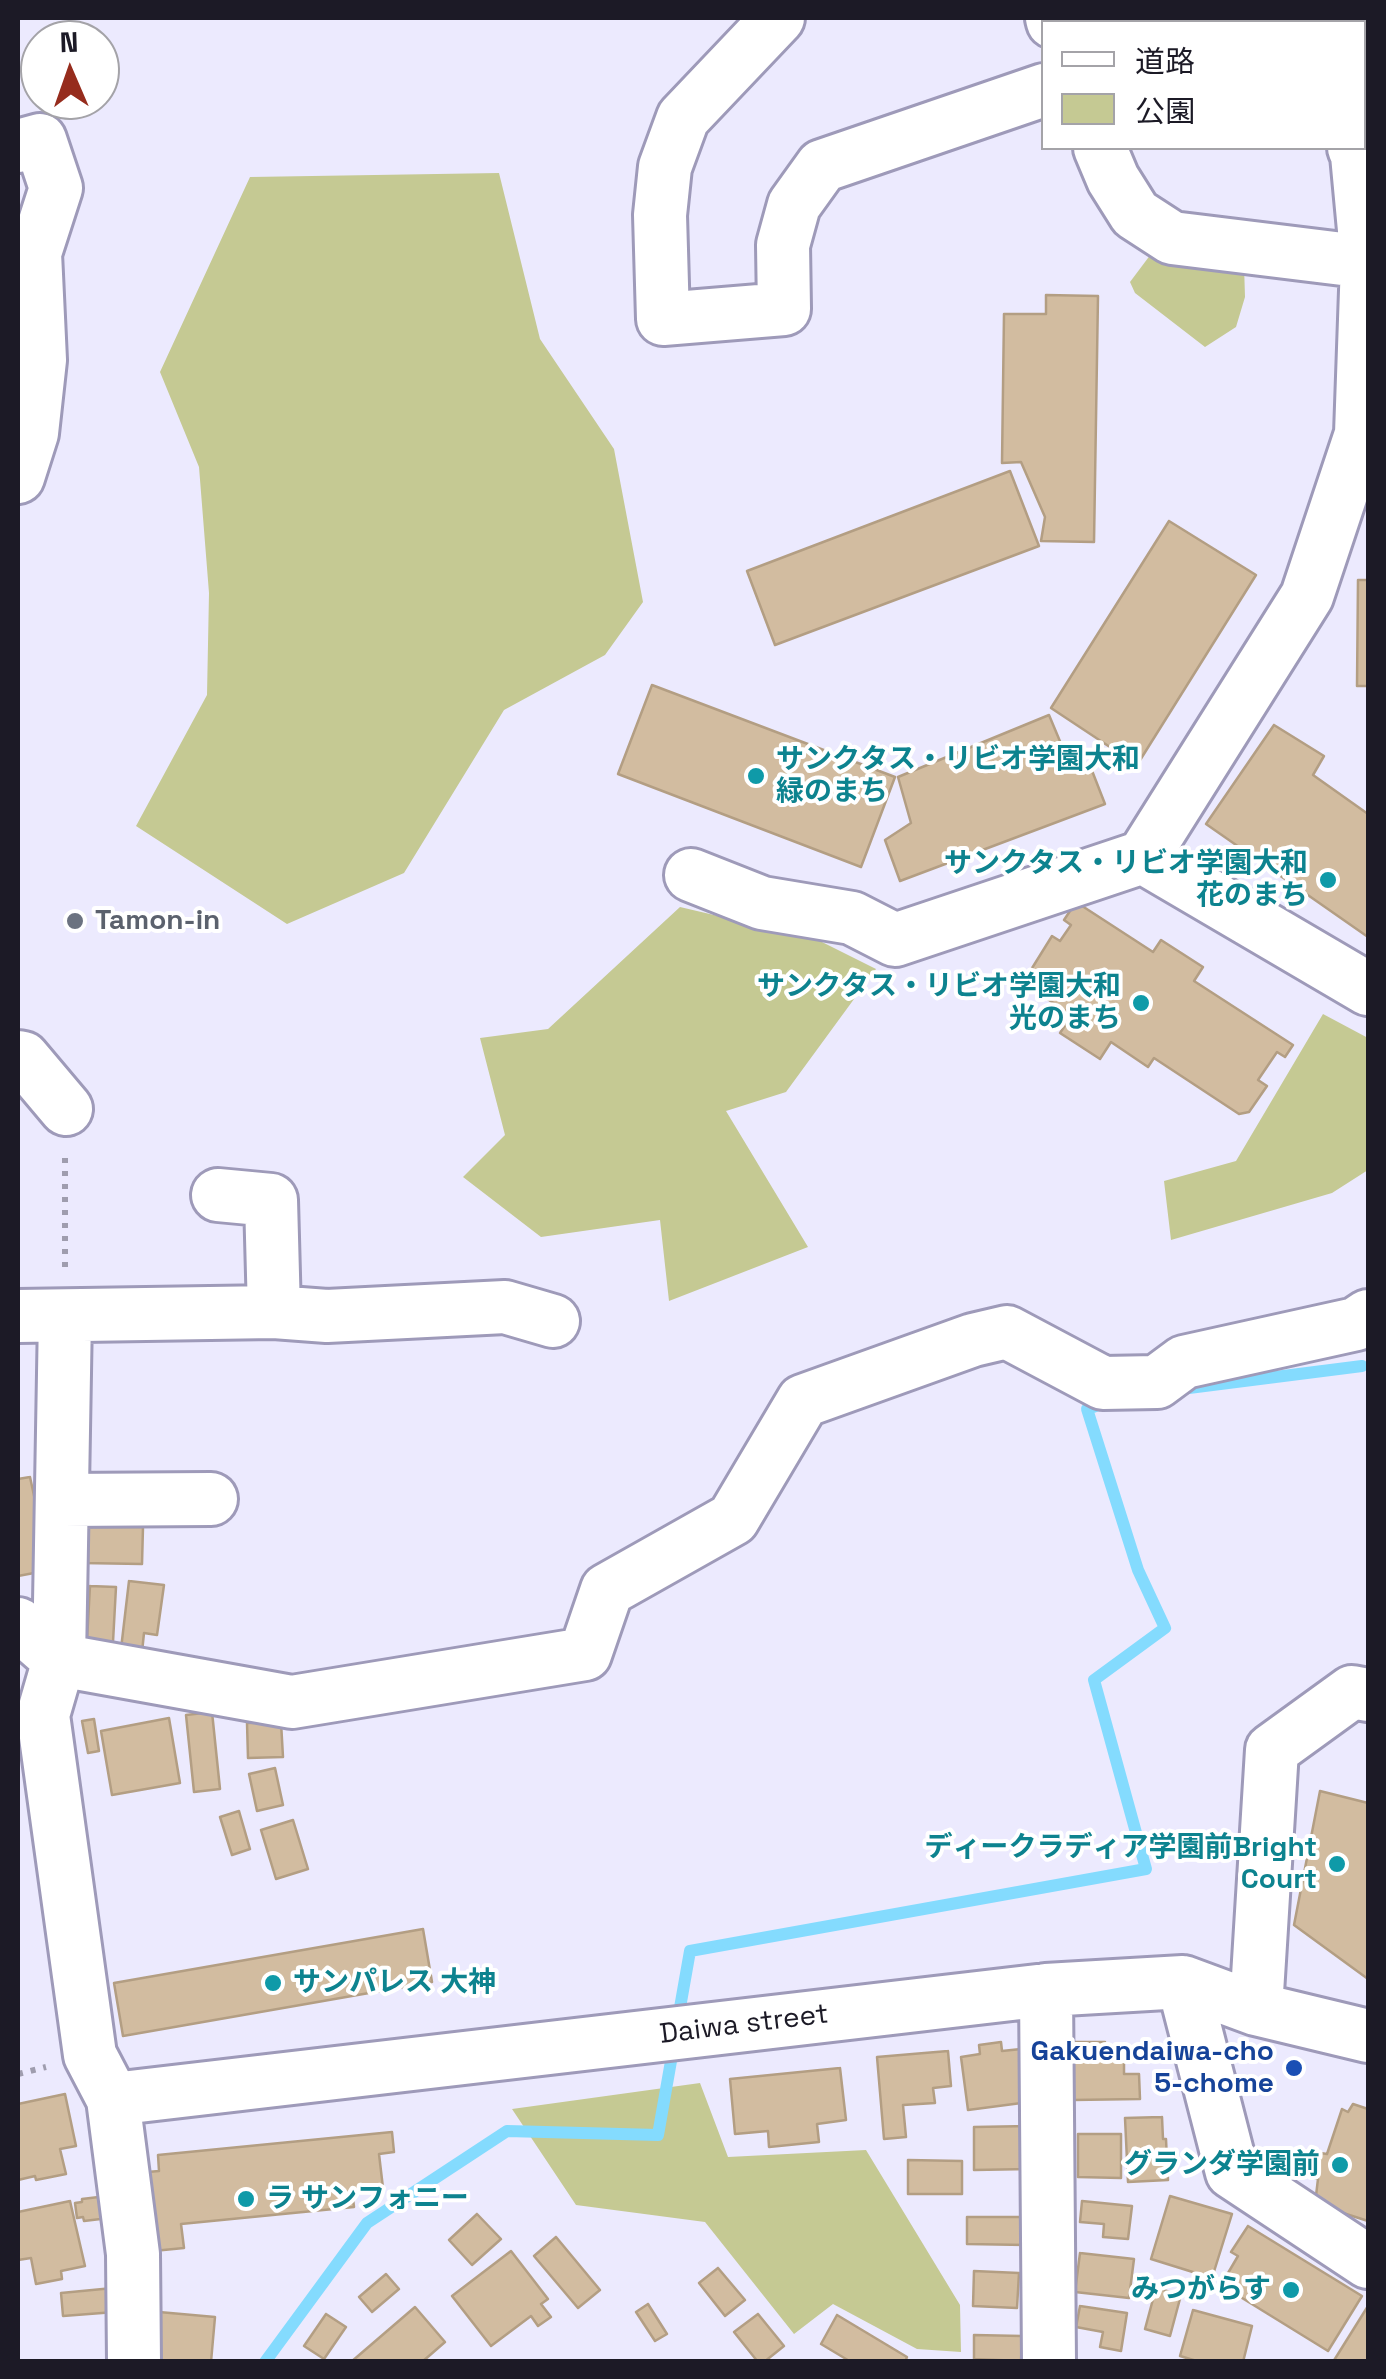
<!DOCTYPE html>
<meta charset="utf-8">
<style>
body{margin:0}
#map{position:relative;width:1386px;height:2379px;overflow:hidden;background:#eceafe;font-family:"Space Grotesk","Noto Sans JP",sans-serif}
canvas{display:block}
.frame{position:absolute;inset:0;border:20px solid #1c1a26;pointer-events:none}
.legend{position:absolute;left:1041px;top:20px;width:325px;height:130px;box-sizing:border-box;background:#fff;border:2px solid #a4a3a8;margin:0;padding:12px 18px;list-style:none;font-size:30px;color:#1c1a26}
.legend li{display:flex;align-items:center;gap:20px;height:50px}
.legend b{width:50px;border:2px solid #a4a3a8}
.north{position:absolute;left:20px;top:20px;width:100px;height:100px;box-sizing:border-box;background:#fff;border:2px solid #a4a3a8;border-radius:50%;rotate:358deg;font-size:28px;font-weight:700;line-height:40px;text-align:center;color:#1c1a26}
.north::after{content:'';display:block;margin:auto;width:35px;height:45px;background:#962c1d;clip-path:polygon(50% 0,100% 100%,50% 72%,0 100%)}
</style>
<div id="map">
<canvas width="1386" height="2379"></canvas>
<div class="frame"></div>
<ul class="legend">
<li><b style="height:12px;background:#fff"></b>道路</li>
<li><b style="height:28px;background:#c5c993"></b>公園</li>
</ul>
<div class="north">N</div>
</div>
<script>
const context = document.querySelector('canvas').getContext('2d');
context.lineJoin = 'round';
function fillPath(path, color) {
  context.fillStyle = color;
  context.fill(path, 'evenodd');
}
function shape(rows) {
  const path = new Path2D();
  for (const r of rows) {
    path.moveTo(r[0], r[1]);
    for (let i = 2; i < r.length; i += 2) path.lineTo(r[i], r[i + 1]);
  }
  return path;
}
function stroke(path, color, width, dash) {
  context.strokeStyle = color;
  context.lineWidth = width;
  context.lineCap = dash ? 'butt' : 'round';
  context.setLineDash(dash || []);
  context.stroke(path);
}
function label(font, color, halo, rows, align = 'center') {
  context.font = font + ' "Space Grotesk","Noto Sans JP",sans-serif';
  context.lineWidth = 8;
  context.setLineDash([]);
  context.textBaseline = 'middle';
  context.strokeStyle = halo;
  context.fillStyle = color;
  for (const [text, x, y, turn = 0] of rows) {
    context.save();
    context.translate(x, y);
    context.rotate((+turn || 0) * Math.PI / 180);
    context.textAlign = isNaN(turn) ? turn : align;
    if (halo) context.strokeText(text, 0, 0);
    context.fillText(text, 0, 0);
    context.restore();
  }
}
fillPath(shape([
 [499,173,540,339,614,449,643,602,605,655,504,710,404,873,287,924,136,826,207,695,209,593,199,467,160,372,250,177],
 [1160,242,1244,265,1245,297,1236,327,1205,347,1135,293,1130,282],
 [680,907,816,939,876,969,786,1092,726,1111,808,1247,669,1301,660,1220,541,1237,463,1177,505,1135,480,1038,548,1029],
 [1323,1014,1368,1038,1368,1170,1332,1193,1171,1240,1164,1181,1236,1161],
 [700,2083,728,2157,866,2150,960,2305,961,2352,917,2349,833,2304,794,2334,705,2222,576,2205,512,2109]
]), '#c5c993');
stroke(shape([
 [1181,1389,1362,1366],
 [678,2019,690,1951,1146,1869,1094,1680,1165,1628,1138,1570,1087,1409,1107,1402],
 [265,2362,367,2223,507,2131,658,2135,674,2044]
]), '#84dbfe', 12);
const building = shape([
 [1046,295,1098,296,1094,542,1041,541,1045,517,1021,462,1002,463,1004,314,1046,314,1046,295],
 [1010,471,1039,546,775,645,747,571,1010,471],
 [1169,521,1256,575,1137,765,1051,708,1169,521],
 [1358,580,1368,580,1368,686,1357,686,1358,580],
 [652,685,895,777,861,867,618,774,652,685],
 [1049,715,1072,770,1089,763,1105,804,900,881,885,840,911,823,898,777,1049,715],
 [1274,725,1324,756,1313,775,1368,814,1368,937,1206,824,1274,725],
 [1076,902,1153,952,1161,940,1203,967,1194,981,1293,1045,1285,1057,1277,1052,1258,1080,1267,1086,1249,1112,1239,1114,1154,1058,1148,1067,1111,1042,1100,1059,1060,1033,1072,1015,1035,991,1038,986,1031,981,1034,976,1029,973,1052,936,1060,941,1071,925,1064,920,1076,902],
 [30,1477,50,1570,18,1576,18,1479,30,1477],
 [83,1527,143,1527,142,1564,82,1563,83,1527],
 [129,1581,164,1585,157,1635,144,1633,142,1652,121,1649,129,1581],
 [90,1586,116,1587,113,1642,87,1640,90,1586],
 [212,1712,220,1789,194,1792,186,1715,212,1712],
 [169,1718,180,1783,112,1795,101,1731,169,1718],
 [94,1719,99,1751,88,1753,82,1721,94,1719],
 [281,1722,283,1757,248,1758,247,1723,281,1722],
 [275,1768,283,1805,257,1811,249,1774,275,1768],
 [1320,1791,1368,1803,1368,1979,1294,1925,1320,1791],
 [239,1811,250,1849,232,1855,220,1817,239,1811],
 [293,1820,308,1869,276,1879,261,1830,293,1820],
 [423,1929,432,1982,123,2036,114,1983,423,1929],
 [1001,2042,1002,2051,1021,2049,1029,2102,968,2110,961,2057,980,2054,979,2045,1001,2042],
 [1072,2042,1105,2042,1105,2058,1124,2058,1124,2074,1139,2074,1140,2099,1073,2100,1072,2042],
 [948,2051,951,2086,933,2088,935,2103,903,2105,906,2137,884,2139,877,2057,948,2051],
 [840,2068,846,2120,817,2124,819,2142,769,2147,768,2131,735,2134,730,2079,840,2068],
 [65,2094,76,2146,60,2149,66,2174,36,2180,35,2176,18,2180,18,2104,65,2094],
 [1353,2104,1368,2109,1368,2221,1315,2204,1318,2179,1309,2176,1314,2152,1327,2154,1342,2109,1348,2112,1353,2104],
 [1162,2117,1163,2139,1166,2139,1168,2180,1128,2182,1125,2118,1162,2117],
 [1030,2126,1030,2169,974,2170,974,2127,1030,2126],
 [392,2132,394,2152,379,2154,383,2188,352,2191,354,2207,181,2224,184,2248,143,2252,136,2173,159,2171,158,2155,392,2132],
 [1078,2134,1121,2134,1121,2178,1078,2177,1078,2134],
 [908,2160,962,2161,962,2194,908,2194,908,2160],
 [107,2196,109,2218,84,2221,83,2217,77,2218,75,2203,82,2202,82,2199,107,2196],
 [1170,2196,1232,2214,1212,2278,1151,2259,1170,2196],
 [70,2201,85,2266,61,2271,62,2279,36,2284,31,2258,18,2260,18,2212,70,2201],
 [1082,2201,1132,2206,1128,2239,1103,2237,1104,2224,1080,2222,1082,2201],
 [477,2214,501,2239,472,2265,449,2240,477,2214],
 [967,2217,1026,2217,1026,2245,967,2244,967,2217],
 [1248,2226,1362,2296,1328,2351,1221,2285,1238,2256,1231,2252,1248,2226],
 [556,2237,600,2290,578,2308,534,2256,556,2237],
 [511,2251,548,2299,541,2304,551,2317,538,2326,531,2316,491,2346,452,2296,511,2251],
 [1080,2253,1134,2259,1129,2298,1075,2292,1080,2253],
 [718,2268,745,2300,725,2316,699,2283,718,2268],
 [974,2271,1019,2273,1017,2308,973,2306,974,2271],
 [386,2274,399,2289,372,2312,359,2297,386,2274],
 [113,2288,115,2312,63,2316,61,2293,113,2288],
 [1156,2288,1181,2295,1170,2336,1145,2329,1156,2288],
 [648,2304,667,2334,655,2341,636,2312,648,2304],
 [1080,2306,1127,2313,1121,2351,1100,2347,1103,2332,1076,2327,1080,2306],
 [1368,2306,1368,2362,1333,2362,1368,2306],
 [415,2307,445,2342,422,2362,351,2362,415,2307],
 [1193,2310,1252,2326,1243,2362,1200,2362,1180,2356,1193,2310],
 [159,2312,215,2317,211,2362,154,2362,159,2312],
 [326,2314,346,2327,324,2359,304,2346,326,2314],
 [758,2314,784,2346,764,2362,758,2362,734,2332,758,2314],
 [837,2315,907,2357,905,2362,851,2362,821,2344,837,2315],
 [974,2335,1022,2336,1021,2361,974,2359,974,2335]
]);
fillPath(building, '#d2bca0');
stroke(building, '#b39e83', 2.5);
const minor = shape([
 [778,18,683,118,665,167,660,215,663,319,784,309,783,245,794,205,822,166,1044,90],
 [1052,18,1053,22],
 [1309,18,1310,22],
 [18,146,40,140,56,188,35,253,40,360,32,433,18,477],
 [1100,148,1113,179,1135,214,1172,238,1367,262],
 [1354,148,1357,155,1367,262,1361,434,1307,596,1143,857,1368,989],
 [691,875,762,903,852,918,895,940,1143,857],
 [18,1057,23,1058,66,1109],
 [274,1312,327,1316,505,1307,553,1321],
 [18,1316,274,1312,271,1200,218,1195],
 [65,1316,59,1660,292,1702,585,1654,607,1590,733,1519,803,1401,973,1340,1007,1332,1103,1383,1157,1382,1184,1362,1356,1324,1368,1316],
 [63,1500,211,1499],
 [18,1624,59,1660,43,1715,90,2055,113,2099,133,2254,134,2362],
 [1183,1982,1232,2172,1368,2262],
 [1046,1990,1049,2362],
 [1256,2009,1272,1750,1352,1692,1368,1695],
 [113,2099,1046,1990,1183,1982,1256,2009,1368,2036]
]);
stroke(minor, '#9e9ab9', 58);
stroke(shape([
 [65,1267,65,1155],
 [18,2074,46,2067]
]), '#9f9dae', 6, [5, 8]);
stroke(minor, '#fff', 52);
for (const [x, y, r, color] of [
 [756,776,10,"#0f9aa8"],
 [1328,880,10,"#0f9aa8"],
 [75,921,10,"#6b7280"],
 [1141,1003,10,"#0f9aa8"],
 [1337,1864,10,"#0f9aa8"],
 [273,1983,10,"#0f9aa8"],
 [1294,2068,10,"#1a4fb4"],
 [1340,2165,10,"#0f9aa8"],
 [246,2199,10,"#0f9aa8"],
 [1291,2290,10,"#0f9aa8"]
]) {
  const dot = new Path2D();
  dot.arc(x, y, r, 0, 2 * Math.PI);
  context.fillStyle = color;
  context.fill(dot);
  stroke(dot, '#fff', 4);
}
label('bold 28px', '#0d838f', '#fff', [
 ["サンクタス・リビオ学園大和",776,760,"left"],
 ["緑のまち",776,792,"left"],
 ["サンクタス・リビオ学園大和",1308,864],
 ["花のまち",1308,896],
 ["サンクタス・リビオ学園大和",1121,987],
 ["光のまち",1121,1019],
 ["ディークラディア学園前Bright",1317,1848],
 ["Court",1317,1880],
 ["サンパレス 大神",293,1983,"left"],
 ["グランダ学園前",1320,2165],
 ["ラ サンフォニー",266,2199,"left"],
 ["みつがらす",1271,2290]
], 'right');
label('bold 28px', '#5b616d', '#fff', [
 ["Tamon-in",95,921]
], 'left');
label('28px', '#1c1a26', '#fff', [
 ["Daiwa street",744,2025,-7]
]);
label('bold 28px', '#164399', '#fff', [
 ["Gakuendaiwa-cho",1274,2052],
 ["5-chome",1274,2084]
], 'right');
</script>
